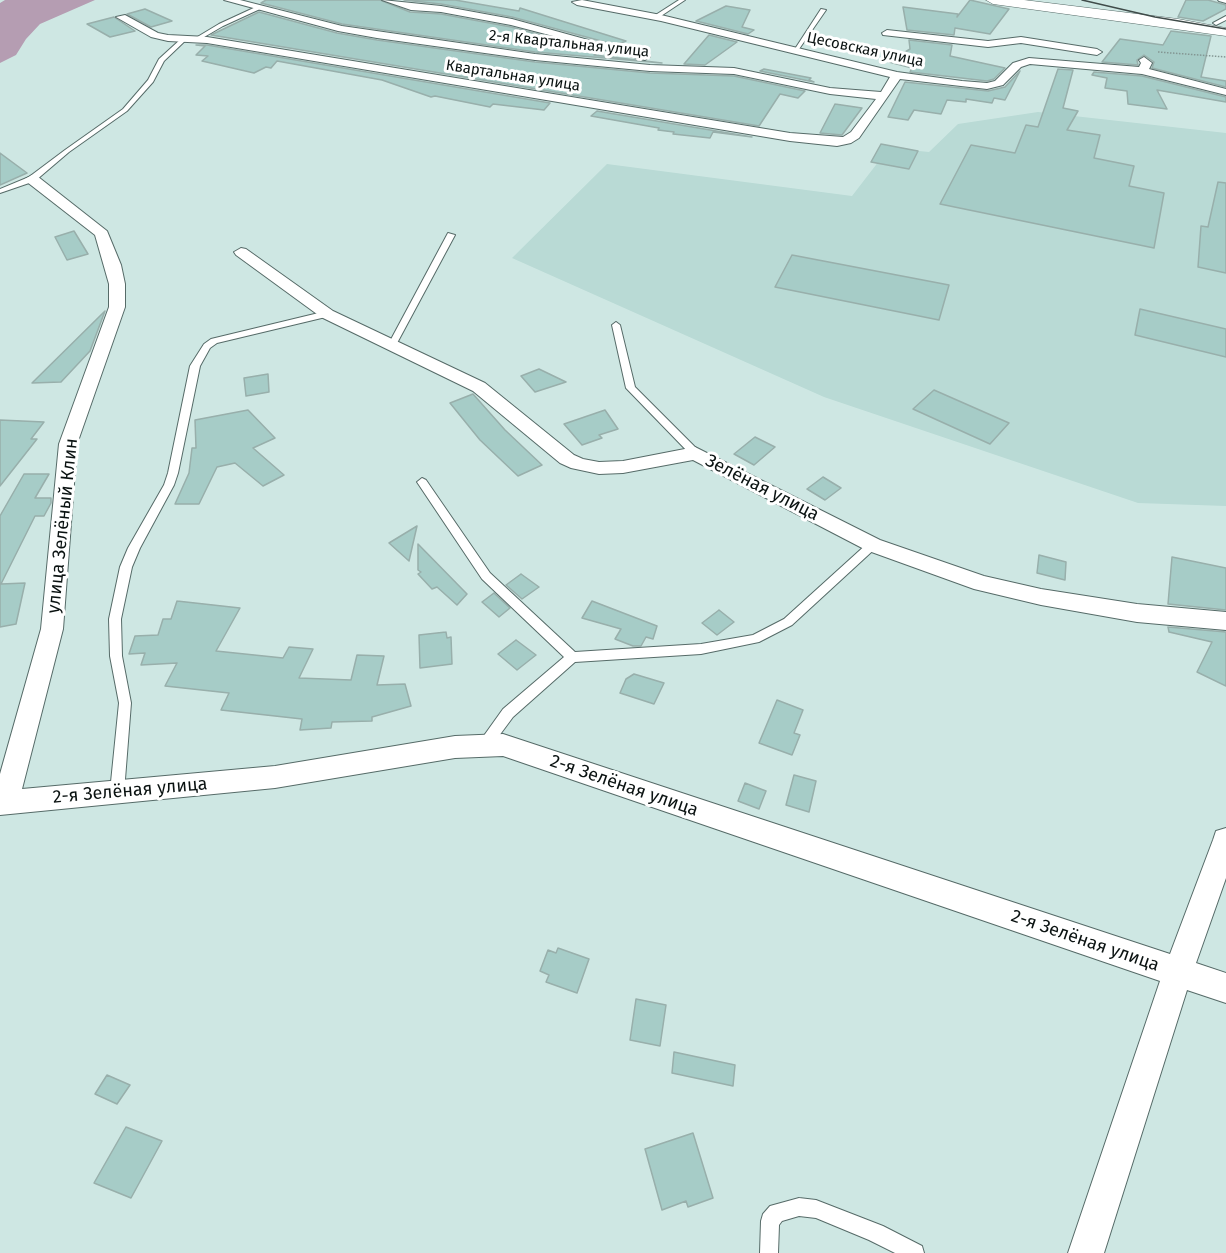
<!DOCTYPE html>
<meta charset="utf-8">
<style>
body{margin:0}
canvas{display:block;background:#cee7e3}
</style>
<canvas width="1226" height="1253"></canvas>
<script>
const context = document.querySelector('canvas').getContext('2d');
context.lineJoin = 'round';
function fillPath(path, color) {
  context.fillStyle = color;
  context.fill(path, 'evenodd');
}
function shape(rows) {
  const path = new Path2D();
  for (const r of rows) {
    path.moveTo(r[0], r[1]);
    for (let i = 2; i < r.length; i += 2) path.lineTo(r[i], r[i + 1]);
  }
  return path;
}
function stroke(path, color, width, dash) {
  context.strokeStyle = color;
  context.lineWidth = width;
  context.lineCap = dash ? 'butt' : 'round';
  context.setLineDash(dash || []);
  context.stroke(path);
}
function label(font, color, halo, rows, align = 'center') {
  context.font = font + ' "Fira Sans",sans-serif';
  context.lineWidth = 6;
  context.setLineDash([]);
  context.textBaseline = 'middle';
  context.strokeStyle = halo;
  context.fillStyle = color;
  for (const [text, x, y, turn = 0] of rows) {
    context.save();
    context.translate(x, y);
    context.rotate((+turn || 0) * Math.PI / 180);
    context.textAlign = isNaN(turn) ? turn : align;
    if (halo) context.strokeText(text, 0, 0);
    context.fillText(text, 0, 0);
    context.restore();
  }
}
fillPath(shape([
 [1038,112,1226,133,1226,506,1138,503,824,397,512,258,607,164,852,196,889,148,929,152,958,124]
]), '#b9dad5');
fillPath(shape([
 [5,0,95,0,40,24,26,39,16,55,0,63,0,3]
]), '#b59db2');
const building = shape([
 [266,0,380,0,410,12,441,14,511,27,602,51,594,55,662,63,535,52,342,24,261,3,266,0],
 [404,0,455,0,519,11,520,8,626,41,616,45,512,17,441,4,404,0],
 [970,0,1009,9,990,34,955,28,954,35,907,30,903,7,958,14,957,17,970,0],
 [1186,0,1208,0,1226,5,1226,9,1203,21,1178,17,1186,0],
 [726,6,750,10,742,27,754,30,748,34,696,21,726,6],
 [145,9,172,21,151,27,127,14,145,9],
 [259,12,337,33,377,40,535,62,650,73,734,76,805,91,798,98,780,94,759,126,211,35,259,12],
 [114,17,135,31,110,37,87,24,114,17],
 [1171,31,1211,36,1201,77,1226,81,1226,87,1152,68,1154,62,1144,55,1137,60,1138,65,1102,62,1120,39,1163,45,1171,31],
 [709,35,737,42,705,65,684,64,709,35],
 [909,40,952,45,950,56,1005,68,994,79,987,81,910,72,912,68,889,62,910,49,909,40],
 [196,45,207,45,550,103,544,110,493,104,490,107,435,96,431,97,382,80,277,61,271,68,266,67,254,73,202,61,208,56,196,55,205,46,196,45],
 [764,69,811,78,809,80,814,82,760,71,764,69],
 [1058,69,1073,70,1063,108,1078,111,1067,130,1100,135,1094,158,1134,166,1129,186,1164,193,1154,248,940,204,971,145,1015,153,1026,125,1038,127,1058,69],
 [1020,71,1005,100,994,98,992,103,966,99,966,102,947,100,941,114,914,110,908,120,888,117,905,82,988,91,1005,87,1020,71],
 [1094,72,1142,76,1226,97,1226,102,1157,90,1167,109,1128,104,1127,91,1105,88,1107,78,1092,75,1094,72],
 [835,104,862,108,842,135,820,133,835,104],
 [597,111,752,137,713,132,710,138,673,134,674,132,658,130,659,128,591,116,597,111],
 [881,144,918,151,909,169,871,162,881,144],
 [0,153,27,173,0,185,0,153],
 [1218,182,1226,183,1226,273,1198,267,1201,226,1208,227,1218,182],
 [74,231,88,254,67,260,55,237,74,231],
 [792,255,949,285,939,320,775,287,792,255],
 [1140,309,1226,329,1226,357,1135,335,1140,309],
 [105,311,90,351,61,382,32,383,105,311],
 [539,369,566,382,535,392,521,376,539,369],
 [268,374,269,392,246,396,244,378,268,374],
 [934,390,1009,423,990,444,913,409,934,390],
 [473,394,505,430,542,465,518,476,480,440,450,403,473,394],
 [248,410,275,438,253,448,284,475,263,486,235,463,217,467,199,504,175,504,189,473,192,448,196,448,195,420,248,410],
 [605,410,618,429,599,435,602,438,582,445,564,424,605,410],
 [0,420,44,422,31,439,37,439,0,486,0,420],
 [755,437,775,447,754,465,734,454,755,437],
 [24,474,49,474,35,498,51,498,51,503,44,516,35,516,1,584,25,583,16,624,0,627,0,516,24,474],
 [823,477,841,488,825,500,807,489,823,477],
 [417,526,409,561,389,543,417,526],
 [418,544,467,594,457,605,437,587,432,589,418,574,421,572,418,570,418,544],
 [1039,555,1066,562,1065,580,1037,573,1039,555],
 [1172,557,1226,568,1226,610,1168,604,1172,557],
 [521,574,539,587,522,599,506,585,521,574],
 [494,593,510,608,499,617,482,602,494,593],
 [177,601,240,608,216,651,283,658,289,647,313,649,299,678,351,680,357,655,384,656,377,685,405,684,411,706,372,717,372,721,332,722,331,728,300,730,302,719,221,710,229,693,165,686,177,663,141,665,145,653,129,654,135,636,158,635,163,619,171,619,177,601],
 [592,601,657,626,653,639,646,637,641,646,633,646,615,639,621,629,582,618,592,601],
 [719,610,734,622,717,635,702,623,719,610],
 [1168,627,1226,632,1226,686,1197,672,1212,642,1169,632,1168,627],
 [446,632,447,638,451,637,452,664,420,668,419,635,446,632],
 [516,640,536,655,517,670,498,654,516,640],
 [634,674,664,683,654,704,620,693,626,679,634,674],
 [777,700,803,710,794,733,800,735,792,755,759,743,777,700],
 [794,775,816,781,809,812,786,805,794,775],
 [745,783,766,791,759,809,738,801,745,783],
 [558,948,589,959,577,993,546,982,549,975,540,971,548,950,556,953,558,948],
 [636,999,666,1005,660,1046,630,1040,636,999],
 [674,1052,735,1065,733,1086,672,1073,674,1052],
 [107,1075,130,1085,117,1104,95,1094,107,1075],
 [126,1127,162,1141,131,1198,94,1183,126,1127],
 [693,1133,713,1198,688,1207,686,1201,662,1210,645,1149,693,1133]
]);
fillPath(building, '#a6ccc7');
stroke(building, '#98afab', 1.5);
const lane = shape([
 [679,0,685,0,658,18,654,18,654,16,679,0],
 [1218,0,1226,0,1226,3,1219,1,1218,0],
 [258,6,260,9,223,26,199,40,194,39,219,24,258,6],
 [821,9,826,10,797,52,793,52,821,9],
 [1226,16,1226,20,1216,25,1213,23,1226,16],
 [182,38,187,39,164,61,153,82,127,111,69,152,35,181,0,193,0,189,29,177,65,150,123,109,148,80,159,59,182,38],
 [448,233,455,235,396,345,395,347,389,347,388,345,448,233],
 [327,311,330,312,330,316,217,343,210,348,200,366,178,473,174,485,140,548,132,567,121,619,122,656,131,703,124,792,122,796,117,798,112,796,110,792,119,703,110,656,109,619,120,567,128,548,164,485,168,473,190,366,204,344,211,339,327,311],
 [616,322,620,325,635,387,699,451,699,455,691,455,626,388,612,325,616,322],
 [422,478,426,480,490,573,575,652,701,644,753,635,784,619,869,542,877,542,879,545,792,625,759,642,701,654,575,662,513,717,490,748,485,750,480,748,478,744,503,709,564,657,482,579,417,482,422,478],
 [799,1198,816,1200,883,1226,922,1246,924,1253,895,1253,869,1240,816,1218,799,1216,782,1221,779,1225,778,1253,760,1253,761,1221,763,1214,770,1206,799,1198]
]);
const street = shape([
 [224,0,240,0,342,26,535,54,650,65,734,68,830,88,881,92,890,77,661,21,577,5,572,2,582,0,661,15,897,72,962,81,987,83,995,81,1013,63,1029,58,1139,67,1141,63,1139,60,1144,57,1152,63,1149,69,1226,89,1226,95,1142,74,1030,64,1021,67,1003,85,987,89,900,79,859,138,851,143,837,146,790,141,207,43,168,41,151,37,116,17,125,15,158,33,168,35,207,37,790,133,843,137,851,132,876,99,830,94,734,74,650,71,535,60,377,38,338,31,224,0],
 [382,0,441,6,512,19,650,57,645,60,511,25,441,12,411,10,382,0],
 [887,30,988,41,1021,37,1097,49,1102,52,1097,55,1021,43,988,47,883,35,882,33,887,30],
 [32,175,37,176,107,231,121,265,125,284,125,307,77,444,63,629,22,789,275,766,455,736,503,734,1170,954,1213,840,1216,831,1226,828,1226,878,1196,963,1226,973,1226,1003,1187,990,1104,1253,1068,1253,1160,981,503,756,455,758,275,788,0,815,0,774,41,629,59,444,109,307,109,284,95,235,27,182,25,179,32,175],
 [241,248,246,249,333,311,485,383,574,455,583,459,599,462,623,461,695,447,880,540,984,576,1041,589,1137,604,1226,612,1226,630,1137,622,1041,605,974,589,866,550,693,460,623,473,599,474,571,468,560,463,473,391,321,317,236,255,234,252,241,248]
]);
const secondary = shape([
 [986,0,1024,0,1178,19,1226,28,1226,36,993,4,986,0]
]);
stroke(lane, '#566b68', 2);
stroke(street, '#566b68', 2);
stroke(secondary, '#566b68', 1);
stroke(shape([
 [1158,52,1226,57]
]), '#839693', 1.5, [1.5, 1.5]);
fillPath(lane, '#fff');
fillPath(street, '#fff');
fillPath(secondary, '#fff');
stroke(shape([
 [1082,0,1155,17,1226,29]
]), '#3f4b49', 1.5);
label('15px', '#0a1211', '#fff', [
 ["2-я Квартальная улица",569,44,6],
 ["Цесовская улица",865,50,12],
 ["Квартальная улица",513,76,9]
]);
label('18px', '#0a1211', '#fff', [
 ["Зелёная улица",762,488,27],
 ["улица Зелёный Клин",63,526,-84],
 ["2-я Зелёная улица",624,786,19],
 ["2-я Зелёная улица",130,791,-5],
 ["2-я Зелёная улица",1085,941,19]
]);
</script>
